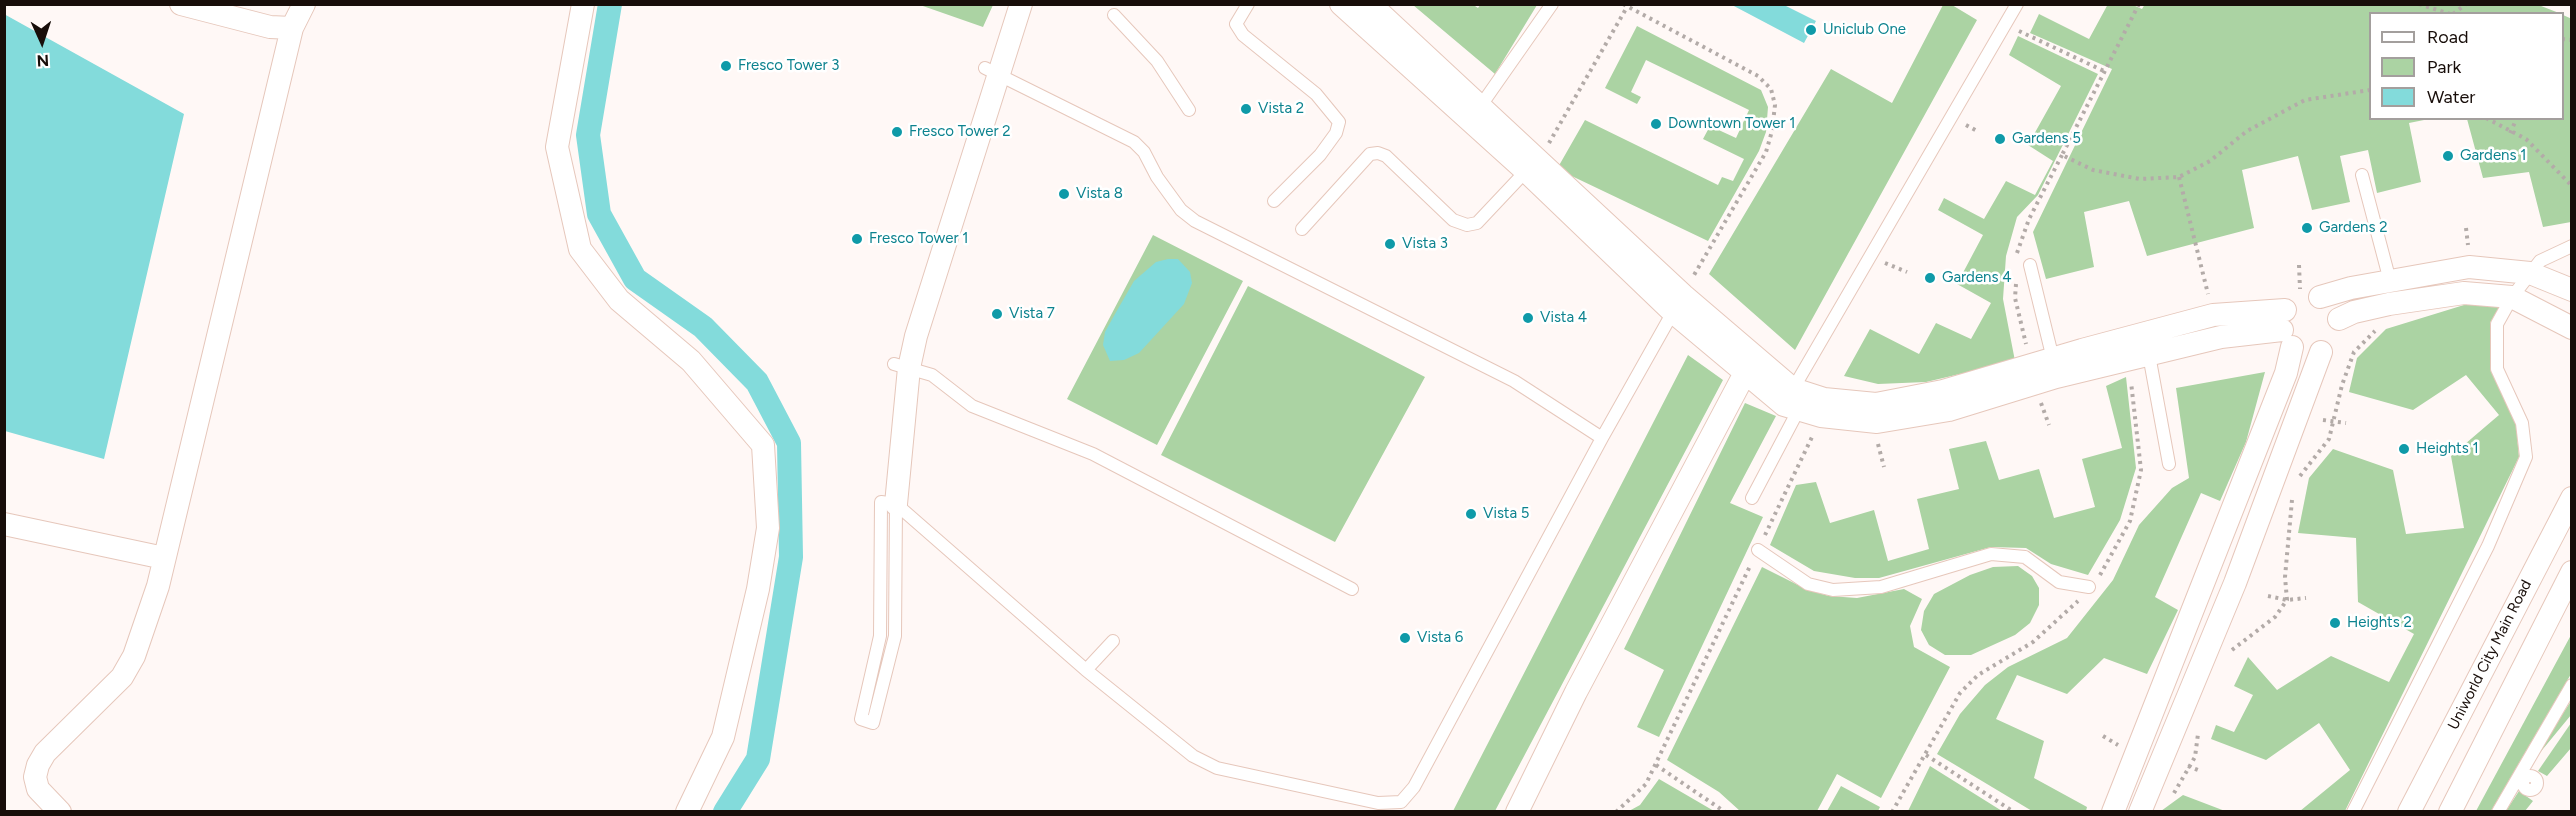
<!DOCTYPE html>
<style>
body{margin:0}
#map{position:relative;width:2576px;height:816px;overflow:hidden;background:#fff8f6;font-family:Figtree,sans-serif}
canvas{display:block}
.frame{position:absolute;inset:0;border:6px solid #180e0a;pointer-events:none}
.legend{position:absolute;left:2369px;top:12px;width:195px;height:108px;box-sizing:border-box;background:#fff;border:2px solid #a39f9d;margin:0;padding:8px 10px;list-style:none;font-size:18px;color:#180e0a}
.legend li{display:flex;align-items:center;gap:12px;height:30px}
.legend b{width:30px;border:2px solid #a39f9d}
.north{position:absolute;left:12px;top:12px;width:60px;height:60px;-webkit-text-stroke:4px #fff;paint-order:stroke;rotate:177deg;font-size:16px;font-weight:700;line-height:24px;text-align:center;color:#180e0a}
.north::after{content:'';display:block;margin:auto;width:21px;height:27px;background:#180e0a;clip-path:polygon(50% 0,100% 100%,50% 72%,0 100%)}
</style>
<div id="map">
<canvas width="2576" height="816"></canvas>
<div class="frame"></div>
<ul class="legend">
<li><b style="height:8px;background:#fff"></b>Road</li>
<li><b style="height:16px;background:#abd3a3"></b>Park</li>
<li><b style="height:16px;background:#83dbdb"></b>Water</li>
</ul>
<div class="north">N</div>
</div>
<script>
const context = document.querySelector('canvas').getContext('2d');
context.lineJoin = 'round';
function fillPath(path, color) {
  context.fillStyle = color;
  context.fill(path, 'evenodd');
}
function shape(rows) {
  const path = new Path2D();
  for (const r of rows) {
    if (r.length === 3) {
      path.moveTo(r[0] + r[2], r[1]);
      path.arc(r[0], r[1], r[2], 0, 2 * Math.PI);
      continue;
    }
    path.moveTo(r[0], r[1]);
    for (let i = 2; i < r.length; i += 2) path.lineTo(r[i], r[i + 1]);
  }
  return path;
}
function stroke(path, color, width, dash) {
  context.strokeStyle = color;
  context.lineWidth = width;
  context.lineCap = dash ? 'butt' : 'round';
  context.setLineDash(dash || []);
  context.stroke(path);
}
function label(font, color, halo, rows, align = 'center') {
  context.font = font + ' Figtree,sans-serif';
  context.lineWidth = 5;
  context.setLineDash([]);
  context.textBaseline = 'middle';
  context.strokeStyle = halo;
  context.fillStyle = color;
  for (const [text, x, y, turn = 0] of rows) {
    context.save();
    context.translate(x, y);
    context.rotate((+turn || 0) * Math.PI / 180);
    context.textAlign = isNaN(turn) ? turn : align;
    if (halo) context.strokeText(text, 0, 0);
    context.fillText(text, 0, 0);
    context.restore();
  }
}
fillPath(shape([
 [1472,4,1478,8,1480,5,1537,5,1495,74,1413,5],
 [2108,4,2133,5,2142,9,2145,4,2536,4,2559,13,2370,14,2370,118,2429,119,2409,123,2421,182,2377,193,2368,150,2340,156,2350,202,2312,210,2298,156,2242,170,2254,228,2147,256,2129,201,2084,212,2094,267,2046,279,2033,232,2112,69,2030,33,2039,14,2089,39],
 [920,5,993,5,983,27],
 [1943,5,1952,5,1977,20,1795,350,1709,274,1831,69,1892,103],
 [2563,15,2572,19,2571,222,2543,227,2529,172,2483,178,2467,119,2562,118],
 [1637,26,1761,90,1768,107,1766,132,1759,151,1708,241,1557,169,1585,120,1718,185,1722,177,1733,181,1744,159,1703,139,1710,126,1736,138,1749,110,1646,60,1631,92,1641,97,1637,104,1605,88],
 [2018,36,2098,74,2038,195,2017,217,2006,256,2003,299,2015,361,1926,382,1878,384,1844,376,1870,329,1919,354,1936,323,1971,339,1991,303,1957,284,1983,235,1938,210,1944,198,1984,219,2006,181,2035,195,2053,161,2028,145,2061,86,2009,55],
 [1153,235,1243,281,1157,445,1067,399],
 [1248,286,1425,377,1335,542,1161,455],
 [2477,301,2501,304,2490,323,2491,370,2516,424,2519,457,2345,811,2300,811,2350,770,2319,723,2266,760,2211,739,2216,725,2234,732,2253,695,2234,686,2248,657,2277,690,2331,656,2389,682,2414,634,2358,602,2356,538,2298,533,2309,478,2333,449,2393,470,2406,534,2464,528,2451,456,2499,415,2466,375,2413,410,2349,392,2357,358,2386,329],
 [1688,355,1723,380,1495,811,1453,811],
 [2265,372,2246,442,2220,501,2201,493,2155,597,2178,610,2147,674,2104,658,2067,694,2017,675,1996,719,2044,741,2034,778,2087,807,2086,811,2032,811,1937,754,1960,714,1985,685,2008,667,2067,638,2113,580,2139,525,2172,488,2189,478,2176,388],
 [2126,377,2136,468,2120,520,2088,575,2051,564,2026,548,1991,547,1879,578,1855,578,1814,571,1770,545,1796,485,1816,482,1830,523,1874,510,1888,561,1929,549,1917,499,1959,489,1949,449,1986,441,1999,480,2039,469,2054,518,2095,507,2082,459,2122,448,2106,386],
 [1745,403,1776,416,1730,503,1763,517,1659,737,1637,727,1664,670,1624,649],
 [2018,566,2032,576,2039,588,2039,605,2030,623,2015,635,1971,655,1945,655,1929,645,1921,630,1924,611,1934,594,1970,575,1993,567],
 [1762,567,1808,590,1829,596,1857,598,1904,589,1922,599,1910,626,1914,647,1950,667,1881,798,1837,774,1817,811,1740,811,1719,792,1667,760],
 [2571,635,2571,674,2491,811,2476,811],
 [2571,701,2571,715,2538,755,2562,715],
 [2571,723,2571,748,2547,776,2538,771],
 [1930,766,2002,811,1908,811],
 [1659,779,1714,811,1629,811,1640,805],
 [1841,786,1880,807,1878,811,1827,811],
 [2519,791,2533,801,2525,811,2506,811],
 [2183,795,2225,811,2161,811]
]), '#abd3a3');
fillPath(shape([
 [1732,5,1784,5,1816,21,1804,43],
 [4,14,184,114,104,459,5,431],
 [1168,259,1178,259,1190,272,1192,283,1184,304,1139,353,1124,360,1110,361,1103,345,1105,332,1115,314,1134,281,1156,262]
]), '#83dbdb');
stroke(shape([
 [610,4,588,135,599,214,635,279,703,327,757,382,789,443,791,557,758,759,725,812]
]), '#83dbdb', 24);
const lane = shape([
 [1248,4,1236,24,1243,35,1316,94,1339,122,1336,133,1320,155,1274,201],
 [1114,15,1157,61,1189,110],
 [985,68,1134,142,1144,152,1157,177,1181,210,1195,221,1514,381,1602,438],
 [1477,111,1552,4],
 [2362,175,2390,281],
 [1302,229,1370,154,1378,153,1386,156,1453,220,1467,225,1477,223,1526,171],
 [2030,265,2053,359],
 [2149,355,2169,464],
 [894,364,932,375,972,406,1093,454,1352,589],
 [1793,389,2017,4],
 [1752,498,1799,409],
 [896,504,895,636,873,723,861,719,880,636,881,502,896,504,1086,670,1193,756,1217,768,1378,803,1401,802,1414,787,1602,438,1673,312],
 [1758,550,1808,584,1833,590,1881,587,1991,554,2025,557,2059,582,2089,587],
 [1086,670,1113,641],
 [2530,783,7],
 [2353,812,2488,546,2526,457,2522,423,2497,369,2497,324,2512,297,2540,261,2572,246],
 [2498,812,2572,685]
]);
const street = shape([
 [181,4,270,27,292,28,304,4],
 [583,4,557,147,580,249,619,300,691,361,763,445,768,528,758,589,723,737,687,812],
 [1341,4,1526,171,1673,312,1784,405,1821,416,1877,422,1949,410,2056,377,2221,337,2282,330],
 [1370,4,1683,295,1793,389,1824,399,1876,404,1943,391,2082,350,2213,315,2285,310],
 [2320,297,2351,288,2469,267,2530,273,2572,290],
 [2339,319,2354,312,2389,304,2464,293,2512,297,2572,328],
 [896,504,909,368,916,336,1021,4],
 [4,524,164,558],
 [60,812,38,789,35,777,38,765,45,753,122,677,134,656,158,586,292,28],
 [1517,812,1576,692,1745,373],
 [2113,812,2286,373,2292,347],
 [2140,812,2235,583,2321,352],
 [2409,812,2572,498],
 [2450,812,2572,572]
]);
stroke(lane, '#e6c7bb', 14);
stroke(street, '#e6c7bb', 24);
stroke(shape([
 [1623,4,1758,76,1771,89,1775,105,1772,131,1766,152,1694,275],
 [2139,4,2062,155,2093,170,2140,179,2179,177,2210,161,2247,131,2305,100,2370,90],
 [2419,4,2450,14],
 [2453,14,2466,4],
 [2019,31,2106,72],
 [2562,39,2572,40],
 [2486,118,2526,139,2572,186],
 [1966,125,1979,132],
 [2510,133,2517,118],
 [1549,143,1627,7],
 [2179,177,2208,294],
 [2466,228,2468,245],
 [2017,253,2029,219,2062,155],
 [1885,263,1907,272],
 [2299,265,2300,289],
 [2016,284,2015,298,2026,344],
 [2041,403,2049,425],
 [2323,420,2346,423],
 [1878,444,1884,467],
 [2300,476,2329,439,2342,385,2354,352,2375,331],
 [1765,535,1812,437],
 [2100,575,2130,521,2141,470,2131,382],
 [2268,596,2287,600,2306,598],
 [2232,650,2275,617,2287,600,2285,577,2292,500],
 [2103,736,2118,745],
 [1926,755,2014,812],
 [1656,765,1725,812],
 [2188,766,2198,770],
 [2536,787,2542,791],
 [2174,793,2195,757,2198,734],
 [1616,812,1646,784,1751,564],
 [1892,812,1960,693,1978,675,2033,642,2078,601]
]), '#b3aba8', 4, [3, 4.5]);
stroke(lane, '#fff', 12);
stroke(street, '#fff', 22);
for (const [x, y, r, color] of [
 [1811,30,6,"#0f9aa8"],
 [726,66,6,"#0f9aa8"],
 [1246,109,6,"#0f9aa8"],
 [1656,124,6,"#0f9aa8"],
 [897,132,6,"#0f9aa8"],
 [2000,139,6,"#0f9aa8"],
 [2448,156,6,"#0f9aa8"],
 [1064,194,6,"#0f9aa8"],
 [2307,228,6,"#0f9aa8"],
 [857,239,6,"#0f9aa8"],
 [1390,244,6,"#0f9aa8"],
 [1930,278,6,"#0f9aa8"],
 [997,314,6,"#0f9aa8"],
 [1528,318,6,"#0f9aa8"],
 [2404,449,6,"#0f9aa8"],
 [1471,514,6,"#0f9aa8"],
 [2335,623,6,"#0f9aa8"],
 [1405,638,6,"#0f9aa8"]
]) {
  const dot = new Path2D();
  dot.arc(x, y, r, 0, 2 * Math.PI);
  context.fillStyle = color;
  context.fill(dot);
  stroke(dot, '#fff', 2);
}
label('15px', '#0d838f', '#fff', [
 ["Uniclub One",1823,30],
 ["Fresco Tower 3",738,66],
 ["Vista 2",1258,109],
 ["Downtown Tower 1",1668,124],
 ["Fresco Tower 2",909,132],
 ["Gardens 5",2012,139],
 ["Gardens 1",2460,156],
 ["Vista 8",1076,194],
 ["Gardens 2",2319,228],
 ["Fresco Tower 1",869,239],
 ["Vista 3",1402,244],
 ["Gardens 4",1942,278],
 ["Vista 7",1009,314],
 ["Vista 4",1540,318],
 ["Heights 1",2416,449],
 ["Vista 5",1483,514],
 ["Heights 2",2347,623],
 ["Vista 6",1417,638]
], 'left');
label('15px', '#180e0a', '#fff', [
 ["Uniworld City Main Road",2490,655,-63]
]);
</script>
